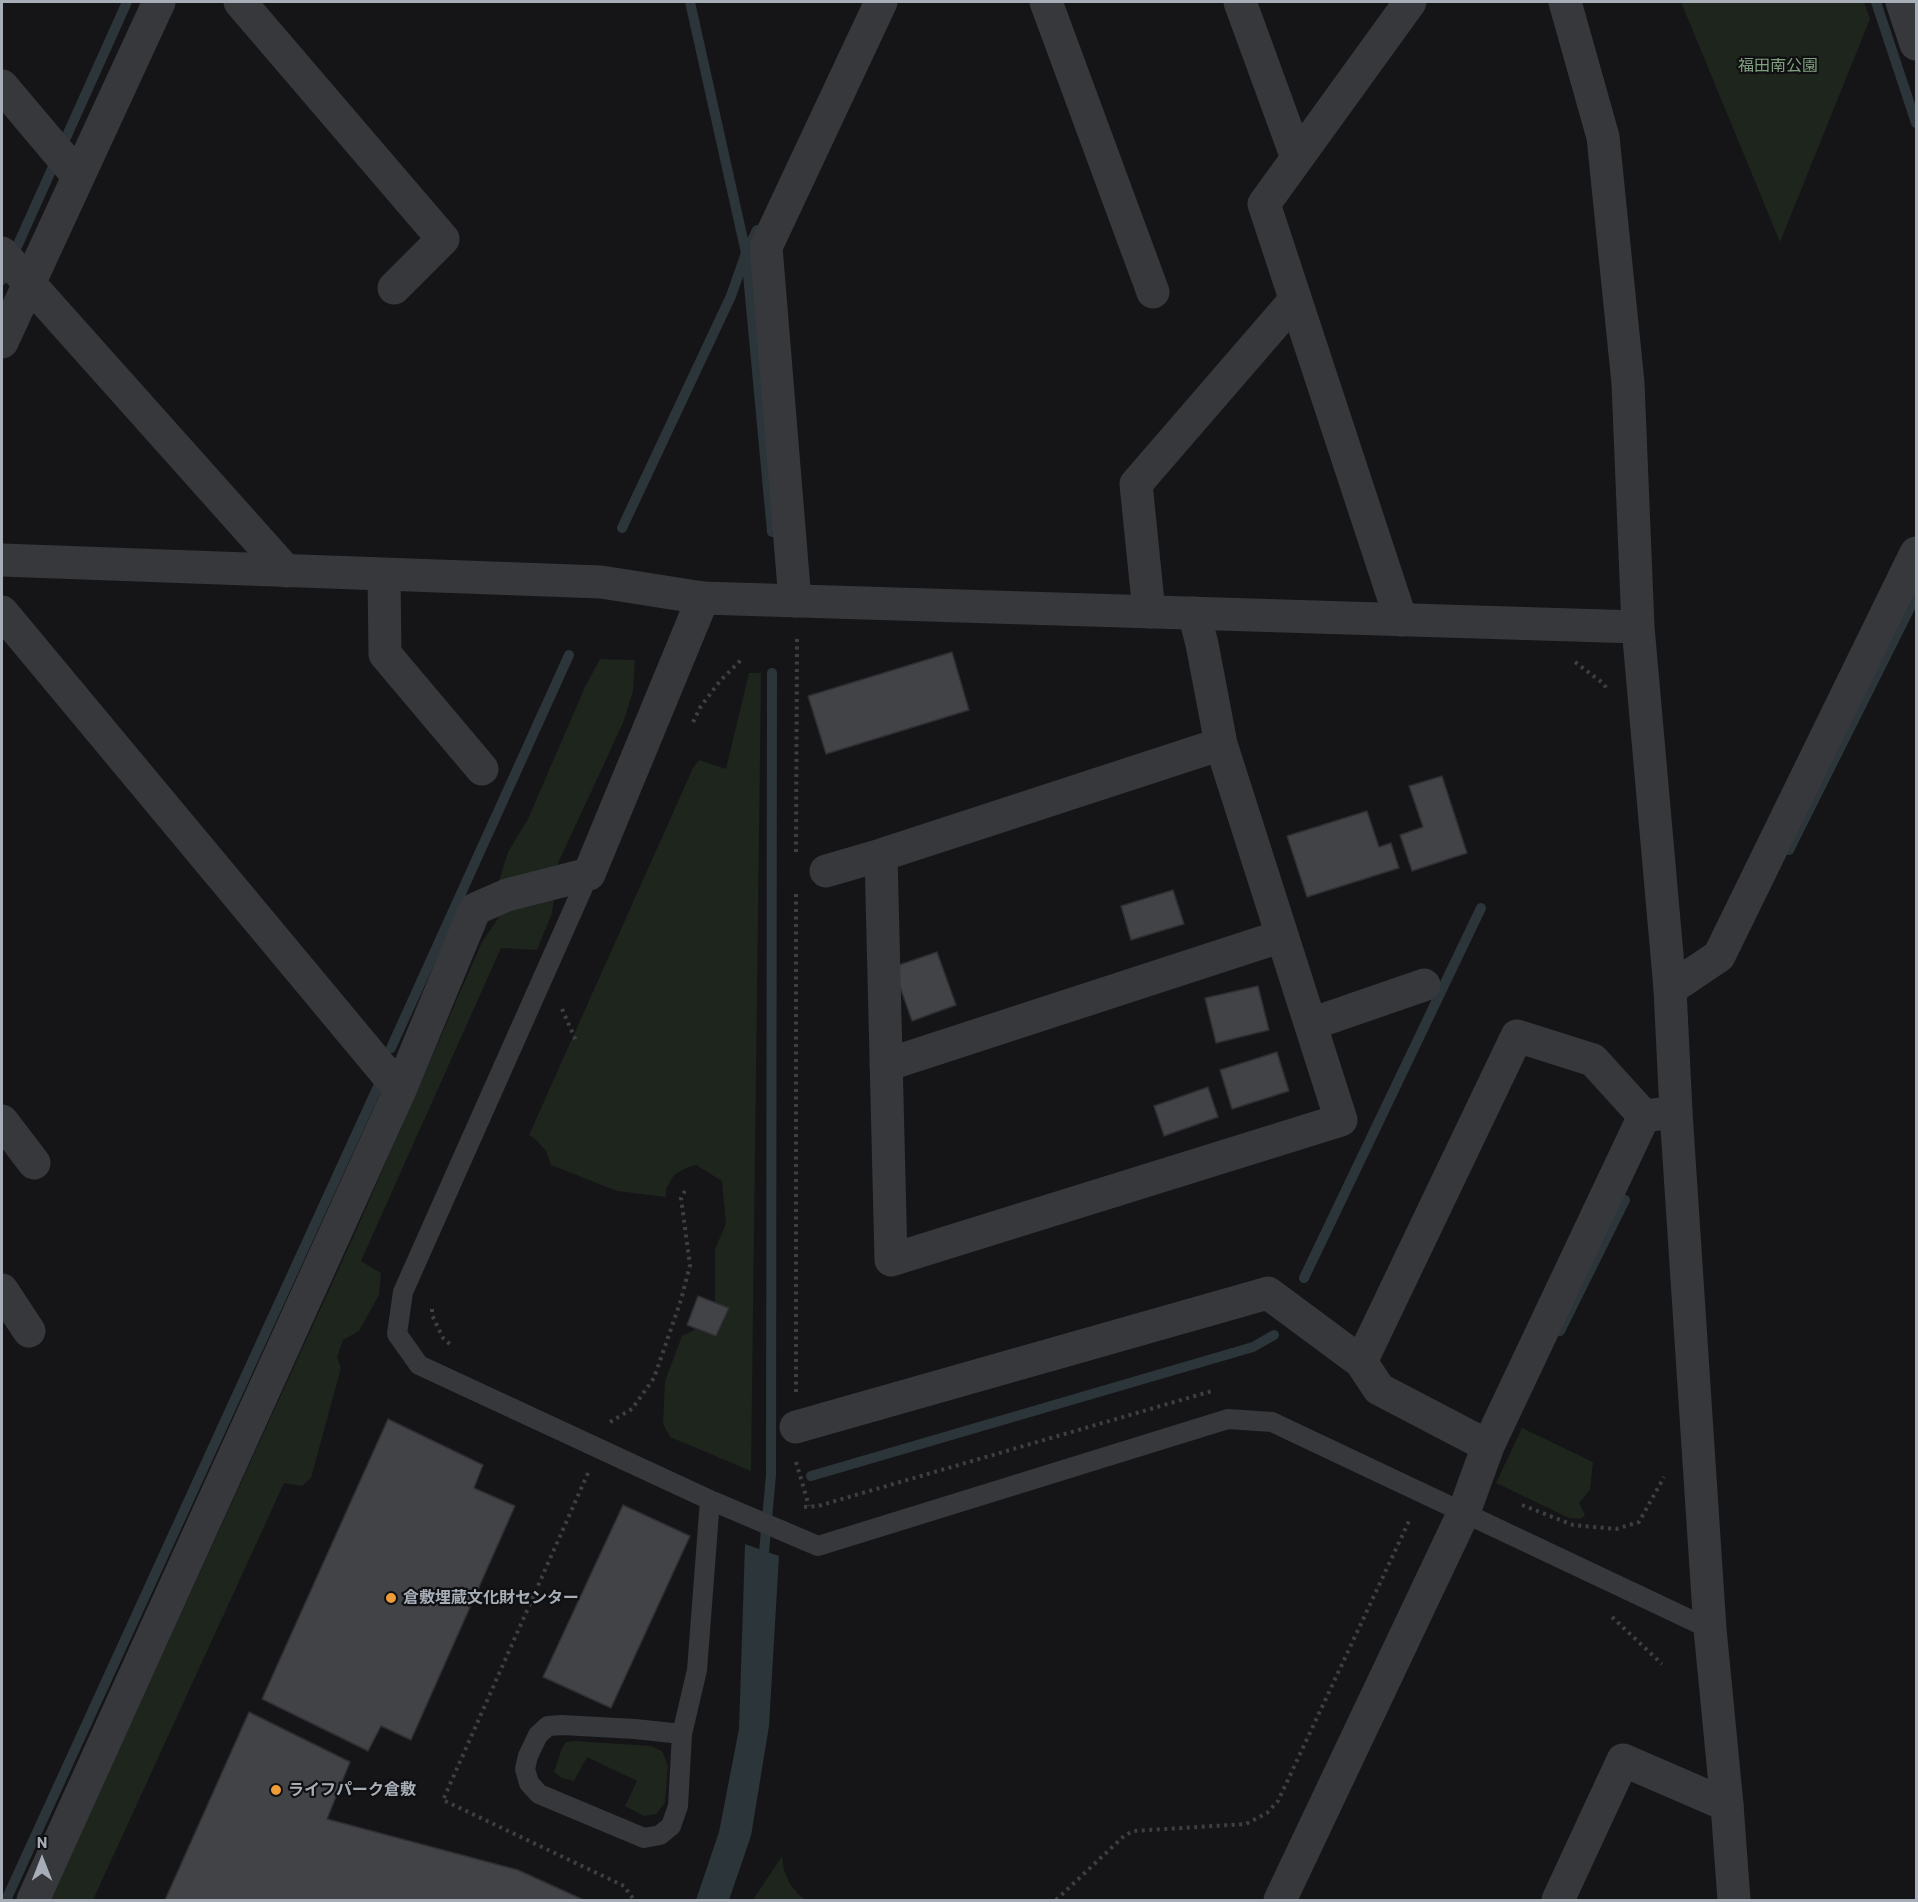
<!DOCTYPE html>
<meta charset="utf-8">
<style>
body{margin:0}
#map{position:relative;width:1918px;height:1902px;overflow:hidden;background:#151517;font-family:Barlow,sans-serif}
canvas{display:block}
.frame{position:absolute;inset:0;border:3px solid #a7aeb7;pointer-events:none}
.north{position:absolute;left:12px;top:1830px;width:60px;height:60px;-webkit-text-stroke:4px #101012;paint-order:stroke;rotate:0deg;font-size:16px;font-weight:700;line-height:24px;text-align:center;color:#a7aeb7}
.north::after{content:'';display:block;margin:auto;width:21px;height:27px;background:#a7aeb7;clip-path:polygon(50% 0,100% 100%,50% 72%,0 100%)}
</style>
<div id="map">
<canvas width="1918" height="1902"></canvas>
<div class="frame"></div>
<div class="north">N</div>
</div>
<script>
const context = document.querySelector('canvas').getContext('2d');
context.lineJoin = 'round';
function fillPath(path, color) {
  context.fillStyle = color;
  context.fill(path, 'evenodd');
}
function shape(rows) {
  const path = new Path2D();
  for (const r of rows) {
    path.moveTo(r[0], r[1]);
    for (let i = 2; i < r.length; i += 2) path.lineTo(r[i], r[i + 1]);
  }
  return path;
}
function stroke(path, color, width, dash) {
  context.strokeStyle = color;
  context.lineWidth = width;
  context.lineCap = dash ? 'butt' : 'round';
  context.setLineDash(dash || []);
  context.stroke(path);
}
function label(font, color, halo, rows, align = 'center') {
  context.font = font + ' Barlow,"Noto Sans JP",sans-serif';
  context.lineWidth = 4.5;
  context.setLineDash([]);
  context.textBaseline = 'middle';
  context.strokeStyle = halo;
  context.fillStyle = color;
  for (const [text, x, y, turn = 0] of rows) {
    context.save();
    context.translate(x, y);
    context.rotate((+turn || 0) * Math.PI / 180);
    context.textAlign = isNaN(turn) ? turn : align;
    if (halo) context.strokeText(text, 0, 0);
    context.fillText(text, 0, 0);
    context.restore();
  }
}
fillPath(shape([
 [1681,2,1864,2,1870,19,1780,242],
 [600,659,635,660,633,691,623,723,553,874,498,884,508,852,528,819,585,687],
 [749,673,761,673,751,1471,670,1437,663,1424,665,1381,682,1336,696,1329,716,1336,729,1308,715,1302,715,1249,726,1224,722,1181,696,1165,686,1168,674,1175,666,1189,666,1197,617,1191,551,1165,546,1151,535,1139,529,1135,693,768,699,760,726,769],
 [555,892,552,913,537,950,501,948,361,1261,381,1273,379,1295,359,1331,343,1340,337,1357,341,1368,311,1478,302,1486,284,1483,93,1900,50,1900,351,1242,482,942,507,905],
 [1522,1428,1593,1462,1590,1490,1579,1503,1585,1515,1580,1519,1569,1518,1496,1483],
 [576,1741,651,1746,662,1751,668,1765,665,1803,656,1814,644,1816,625,1806,637,1781,587,1757,574,1781,562,1778,554,1772,562,1748,566,1742],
 [782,1856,784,1870,790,1884,798,1894,806,1900,753,1900]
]), '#1d251d');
fillPath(shape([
 [745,1544,779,1556,769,1726,751,1836,729,1900,694,1900,696,1900,719,1832,739,1729]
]), '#2b353a');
stroke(shape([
 [690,2,746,253,772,532],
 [1876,2,1916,123],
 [2,280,127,2],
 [622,528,731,296,746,253,757,230],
 [1789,850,1916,596],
 [391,1048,569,655],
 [1304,1278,1481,908],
 [1560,1331,1625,1200],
 [811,1476,1253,1347,1274,1335],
 [763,1563,771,1475,772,673],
 [6,1900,380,1082]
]), '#2b353a', 10);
const building = shape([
 [952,652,969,710,826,754,808,696,952,652],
 [1442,776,1467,853,1412,871,1400,835,1423,827,1409,786,1442,776],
 [1367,811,1379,847,1391,843,1399,868,1307,897,1287,836,1367,811],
 [1173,890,1184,924,1131,940,1121,906,1173,890],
 [937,952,956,1005,912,1021,893,967,937,952],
 [1258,986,1269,1030,1216,1043,1205,998,1258,986],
 [1277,1052,1289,1091,1232,1109,1220,1070,1277,1052],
 [1208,1087,1218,1117,1164,1136,1154,1106,1208,1087],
 [698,1296,729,1308,716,1336,687,1325,698,1296],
 [388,1419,483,1465,474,1488,515,1506,411,1740,381,1726,368,1751,262,1699,388,1419],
 [623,1505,690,1536,611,1708,543,1677,623,1505],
 [249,1712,350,1762,327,1819,518,1870,584,1900,165,1900,249,1712]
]);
fillPath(building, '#414347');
stroke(building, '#2f2f33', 1.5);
stroke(shape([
 [1575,662,1604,684,1606,688],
 [693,722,701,706,720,681,742,659],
 [796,852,797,637],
 [562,1009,577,1043],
 [432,1309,432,1315,443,1338,452,1346],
 [796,1392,796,892],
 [610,1422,632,1409,654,1378,681,1300,690,1265,681,1198,686,1189],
 [796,1462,809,1506],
 [588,1473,443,1800,624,1886,634,1900],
 [1522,1505,1573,1525,1616,1529,1639,1522,1664,1477],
 [804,1507,818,1506,1212,1391],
 [1612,1617,1662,1664],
 [1056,1900,1124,1836,1133,1831,1246,1824,1267,1813,1278,1801,1410,1519]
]), '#3c3f43', 4, [3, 4.5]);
stroke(shape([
 [589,874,403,1292,397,1334,419,1365,710,1500,818,1546,1228,1419,1272,1422,1710,1629],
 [682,1734,635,1729,562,1725,548,1726,538,1735,528,1756,525,1769,529,1783,539,1794,644,1838,660,1835,671,1826,678,1806,682,1734,697,1670,710,1500]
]), '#36383c', 20);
stroke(shape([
 [240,2,443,239,394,288],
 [1046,2,1153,292],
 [1240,2,1297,158],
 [1902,2,1916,44],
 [2,86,78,176],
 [2,253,286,571],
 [2,342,159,2],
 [384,575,385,654,482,769],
 [795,601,766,247,881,2],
 [2,612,400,1090],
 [1149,612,1136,484,1295,300],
 [1194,613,1202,644,1221,744,1341,1120,891,1260,881,855,1221,744],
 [1401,620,1264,204,1410,2],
 [826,871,881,855],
 [1670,989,1719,956,1916,553],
 [1311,1024,1424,985],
 [886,1065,1282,936],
 [2,1121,34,1163],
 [2,1290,29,1331],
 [1361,1362,1517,1036,1593,1060,1644,1116],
 [796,1427,1268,1293,1361,1362,1379,1389,1488,1446],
 [33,1900,400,1090,475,909,507,895,589,874,703,598],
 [1280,1900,1464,1512,1488,1446,1644,1116,1676,1112],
 [1558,1900,1623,1760,1727,1805]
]), '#36383c', 33);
stroke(shape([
 [1565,2,1603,137,1628,383,1638,627,1670,989,1676,1112,1710,1629,1727,1805,1734,1900],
 [2,560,601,582,703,598,1638,627]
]), '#36383c', 33);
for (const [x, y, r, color] of [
 [391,1598,6,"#ed9c37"],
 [276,1790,6,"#ed9c37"]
]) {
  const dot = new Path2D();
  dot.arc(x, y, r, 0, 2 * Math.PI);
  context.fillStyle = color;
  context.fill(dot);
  stroke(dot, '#101012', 2);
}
label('16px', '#80a17f', '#101012', [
 ["福田南公園",1778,66]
]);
label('bold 16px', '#a7aeb7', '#101012', [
 ["倉敷埋蔵文化財センター",403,1598],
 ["ライフパーク倉敷",288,1790]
], 'left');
</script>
